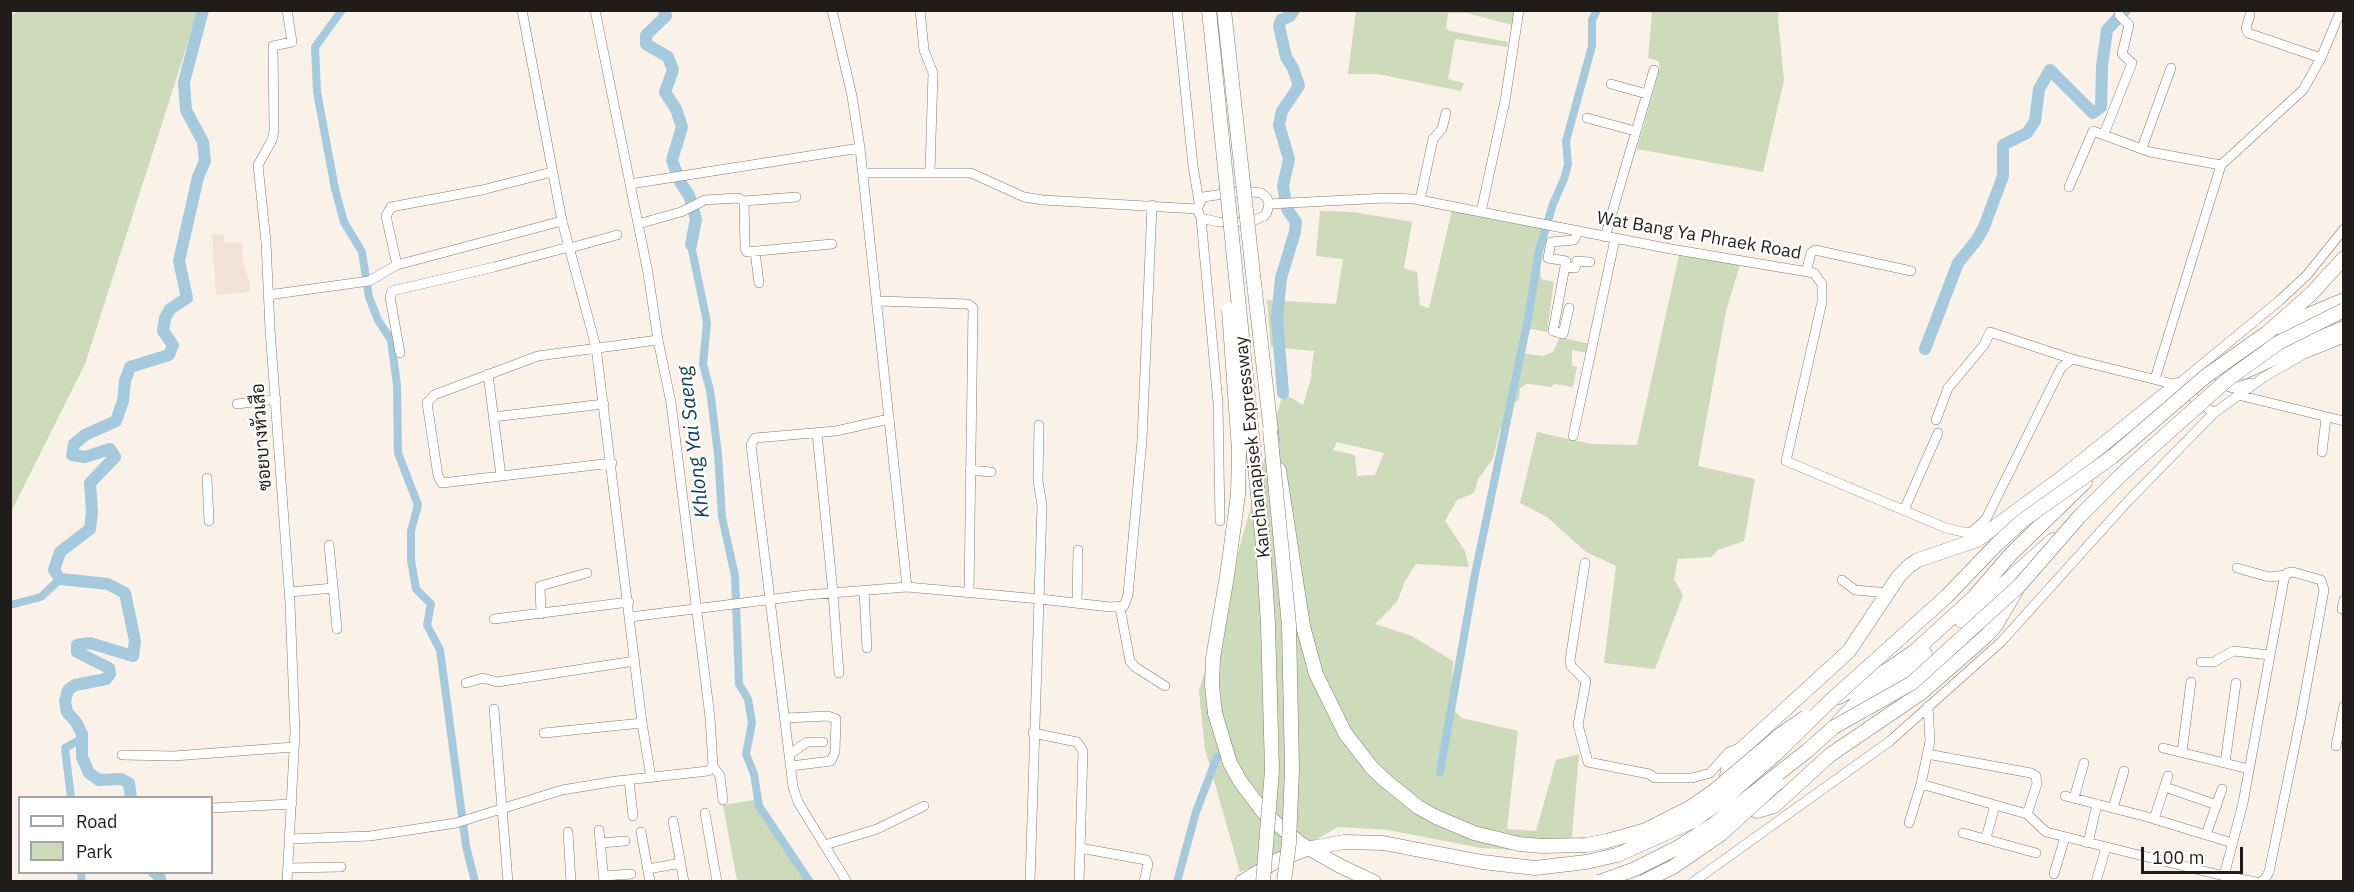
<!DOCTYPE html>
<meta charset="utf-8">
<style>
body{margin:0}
#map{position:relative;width:2354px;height:892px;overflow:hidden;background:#faf1e9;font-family:"IBM Plex Sans",sans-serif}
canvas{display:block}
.frame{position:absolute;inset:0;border:12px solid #1f1c19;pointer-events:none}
.legend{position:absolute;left:18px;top:796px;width:195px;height:78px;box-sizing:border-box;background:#fff;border:2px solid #a5a4a3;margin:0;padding:8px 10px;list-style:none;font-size:18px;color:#1f1c19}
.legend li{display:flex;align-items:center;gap:12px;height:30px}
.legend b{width:30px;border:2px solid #a5a4a3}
.scale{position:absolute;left:2141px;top:847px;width:102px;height:27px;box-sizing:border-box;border:3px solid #1f1c19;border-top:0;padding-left:8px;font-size:18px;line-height:21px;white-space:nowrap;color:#1f1c19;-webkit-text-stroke:4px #fff;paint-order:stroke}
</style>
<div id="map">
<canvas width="2354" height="892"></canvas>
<div class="frame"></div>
<ul class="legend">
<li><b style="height:8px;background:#fff"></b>Road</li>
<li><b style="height:16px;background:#cddbbb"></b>Park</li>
</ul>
<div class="scale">100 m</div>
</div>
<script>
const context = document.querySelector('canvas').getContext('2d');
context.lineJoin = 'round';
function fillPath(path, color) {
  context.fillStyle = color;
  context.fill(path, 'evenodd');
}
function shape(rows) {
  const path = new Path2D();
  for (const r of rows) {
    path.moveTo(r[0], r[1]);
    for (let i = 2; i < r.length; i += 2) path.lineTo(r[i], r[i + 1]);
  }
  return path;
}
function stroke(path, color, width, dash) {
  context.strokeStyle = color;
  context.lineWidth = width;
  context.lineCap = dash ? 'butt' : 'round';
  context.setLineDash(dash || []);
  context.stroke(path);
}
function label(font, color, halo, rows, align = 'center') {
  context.font = font + ' "IBM Plex Sans",Sarabun,sans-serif';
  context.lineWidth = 4.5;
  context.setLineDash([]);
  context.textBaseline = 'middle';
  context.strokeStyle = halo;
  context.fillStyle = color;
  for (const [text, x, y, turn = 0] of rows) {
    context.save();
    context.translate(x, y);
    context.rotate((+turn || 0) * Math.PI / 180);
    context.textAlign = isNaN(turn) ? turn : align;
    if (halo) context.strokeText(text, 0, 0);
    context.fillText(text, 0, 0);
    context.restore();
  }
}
fillPath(shape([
 [224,234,225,243,242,242,243,261,250,283,250,292,216,295,212,235]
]), '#f2e3d6');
fillPath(shape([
 [20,10,198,11,85,364,11,512,10,16],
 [1356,11,1514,11,1512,25,1467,13,1448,13,1446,28,1450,31,1508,42,1507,47,1455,39,1448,79,1464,83,1461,91,1378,74,1348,74],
 [1649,11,1779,11,1778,19,1784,80,1763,172,1637,149,1660,68,1658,61,1648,58,1652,14],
 [1452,210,1543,229,1540,267,1541,279,1554,282,1547,332,1532,329,1523,332,1521,353,1543,356,1553,352,1560,337,1590,344,1587,353,1572,350,1572,366,1577,367,1573,387,1554,384,1552,387,1527,384,1520,388,1519,400,1513,403,1510,427,1500,429,1493,459,1478,479,1474,493,1457,500,1445,521,1465,551,1469,567,1416,564,1405,581,1397,602,1375,624,1412,636,1453,661,1451,708,1462,718,1518,731,1507,829,1536,831,1556,760,1579,754,1571,846,1515,850,1481,848,1388,830,1338,827,1305,846,1240,872,1205,749,1199,691,1283,393,1303,405,1312,375,1311,372,1314,351,1271,347,1267,300,1336,304,1343,259,1316,256,1320,211,1353,212,1412,222,1404,268,1417,272,1420,305,1429,308],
 [1337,442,1384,453,1375,475,1357,476,1355,455,1333,450],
 [1680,251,1740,265,1726,311,1698,466,1755,479,1744,541,1718,550,1711,557,1678,559,1674,579,1683,595,1655,669,1604,663,1616,566,1586,552,1547,517,1520,503,1537,432,1591,444,1637,445],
 [754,800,806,881,737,881,723,805]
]), '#cddbbb');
stroke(shape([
 [342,10,315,47,317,92,335,189,344,222,362,252,369,297,378,320,391,340,397,385,398,453,418,505,411,531,411,560,416,589,431,604,427,625,440,650,466,846,475,882],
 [691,245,707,322,703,364,710,390,718,454,722,517,735,576,739,684,748,699,752,723,746,754,754,774,759,806,810,882],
 [10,605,41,597,60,579],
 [1440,772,1475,574,1528,319,1539,251,1553,204,1564,179,1568,164,1566,141,1592,46,1592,20,1597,10],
 [71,798,65,748,83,738],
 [81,872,82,882],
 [1177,882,1196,812,1217,757]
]), '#a5cadd', 8);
stroke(shape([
 [664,10,666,16,646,35,646,44,668,57,673,70,665,92,676,109,682,127,672,160,680,182,689,195,696,219,691,245],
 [1925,349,1958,263,1976,241,1984,227,2003,176,2003,145,2027,133,2035,121,2039,89,2050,70,2093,113,2101,107,2102,66,2107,30,2125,10],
 [1283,393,1277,318,1281,278,1295,232,1296,222,1287,209,1283,186,1289,159,1279,125,1282,111,1299,86,1293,68,1286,57,1279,26,1281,20,1290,16,1294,10],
 [131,798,129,783,121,779,99,780,89,773,82,757,82,734,76,722,67,712,65,701,68,690,75,685,106,679,110,674,109,668,77,652,77,645,90,643,133,656,135,641,125,593,108,584,60,579,54,570,60,552,90,529,92,512,90,483,115,457,110,449,85,457,72,455,74,444,85,435,116,421,123,401,125,381,130,367,169,355,173,345,163,331,165,318,170,309,187,298,179,261,198,177,205,161,203,142,186,110,184,82,203,10],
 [154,872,159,876,161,882]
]), '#a5cadd', 12);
const minor = shape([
 [287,10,292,42,273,46,274,131,272,140,258,165,266,242,270,329,290,603,295,732,287,882],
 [522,10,562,221,596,347,642,723,651,778],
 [832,10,852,96,860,148,907,587],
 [920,10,924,50,933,73,930,171],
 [1177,10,1193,166,1199,202],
 [2250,15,2246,28,2248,33,2321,58],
 [1611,84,1647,94],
 [1587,118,1635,131],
 [2104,134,2132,63,2122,54,2129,25,2119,15],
 [2142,148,2171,68],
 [863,173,971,173,1024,197,1043,200,1197,209],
 [630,184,860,148],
 [2069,187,2093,131,2150,152,2221,165],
 [1244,191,1261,193,1267,198,1269,204,1267,212,1264,216,1250,222,1218,222,1201,218,1197,209,1203,197,1244,191],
 [1420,200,1433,139,1442,129,1446,113],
 [744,201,796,197],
 [1269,204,1386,198,1414,199,1671,249,1814,273,1822,284,1822,302,1786,461,1946,528,1967,533,1973,531,1986,519,2061,368,2072,359,2177,385,2214,413],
 [1481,212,1505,101,1519,10],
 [1201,218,1218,403,1220,521],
 [638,224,681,212,705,200,738,198,744,201,745,249,747,252,832,244],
 [1605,237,1654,70],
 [570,248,617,235],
 [755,252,759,283],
 [397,265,386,216,391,207,482,190,552,172],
 [1565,267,1575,268,1577,261,1590,262],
 [1806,272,1811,253,1815,250,1911,271],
 [268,295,369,281,397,265,562,221],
 [877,301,968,304,973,308,969,592],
 [1569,308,1563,334,1553,331,1566,261,1548,258,1551,242,1574,240,1578,232],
 [400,353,390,297,392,291,494,267,569,247],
 [2217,365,2217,373,2225,385,2233,388,2250,383],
 [488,374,501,476],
 [2155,379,2221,165,2303,90,2321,58,2341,10],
 [2177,385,2279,301,2307,275,2344,229],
 [2238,395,2344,421],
 [237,404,276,399],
 [493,417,604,404],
 [1936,420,1948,388,1984,345,1990,332,2072,359],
 [817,433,833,593,839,673],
 [1573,436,1615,239],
 [2322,452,2326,418],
 [612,463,442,483,438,476,427,403,434,395,538,356,658,340],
 [970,470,991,472],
 [207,478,209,521],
 [1904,510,1938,433],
 [329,545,337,629],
 [1585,563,1570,660,1571,666,1586,681,1578,725,1588,762,1649,774,1655,778,1692,778,1710,773,1729,752,1737,749],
 [2237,568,2269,577,2286,575],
 [1842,580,1855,590,1888,593],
 [864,591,867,648],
 [290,592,333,588],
 [1077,603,1078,550],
 [1120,608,1130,661,1135,667,1165,686],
 [2342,609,2344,600],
 [541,614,540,586,587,573],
 [630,617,806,595,907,587,1040,599,1110,607,1124,606,1128,595,1142,440,1152,205],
 [494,619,629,602],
 [2201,662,2214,662,2233,651,2270,655],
 [466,683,483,678,497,682,635,661],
 [494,709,508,882],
 [786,718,828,716,836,719,835,752,831,761,791,766],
 [544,733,642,723],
 [1033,733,1077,742,1083,751,1079,882],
 [2336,746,2344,706],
 [2163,748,2249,769],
 [2182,752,2191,682],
 [790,754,807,742,823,742],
 [1927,754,2031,773,2036,776,2037,784,2027,814],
 [122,755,174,756,294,747],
 [2225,763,2236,683],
 [713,766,720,776,723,800],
 [629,780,633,816],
 [1921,784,2027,814,2046,832,2224,876,2256,882],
 [2165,787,2217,805],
 [2065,796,2144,816,2226,841],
 [2074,798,2084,763],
 [212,808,292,804],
 [2113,808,2124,771],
 [705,813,717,882],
 [2154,819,2168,776],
 [673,821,684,882],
 [1909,823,1921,784,1930,741,1928,706],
 [599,830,604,882],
 [568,832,571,882],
 [641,832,650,882],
 [1963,833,2036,853],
 [2206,835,2222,789],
 [1986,838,1995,805],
 [290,839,370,836,456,823,562,790,617,781,708,771,713,766,710,717,671,403,658,340,648,273,595,10],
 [601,843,625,841],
 [2088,843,2097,804],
 [825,845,877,829,924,806],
 [1080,848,1146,860,1148,864,1144,882],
 [289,868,341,867],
 [648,869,681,863],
 [2054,874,2065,837],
 [604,876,631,874],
 [2224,876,2243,803,2284,579,2287,573,2293,572,2321,580,2324,590,2301,716,2269,872,2265,879,2260,882],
 [847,882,798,802,793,787,751,445,755,438,836,431,889,419],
 [1030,882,1042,505,1038,481,1039,425],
 [1693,882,1890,741,2001,642,2129,500,2214,413,2264,377,2304,354,2344,338],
 [2096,882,2106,847]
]);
const highway = shape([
 [1254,283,1272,440],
 [2280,327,2344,300],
 [2267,333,2312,293,2344,258],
 [2244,372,2307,343,2344,328],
 [1279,470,1303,626,1316,674,1345,733,1372,768,1386,781],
 [2016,591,1996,625,1986,636,1921,693,1830,755,1774,806,1757,811,1752,809,1727,776,1729,765,1734,756,1849,651,1899,576,1909,566,1918,560,1977,540,2060,479,2177,385],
 [1962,621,2053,540],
 [1839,697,1889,669,1915,651,1973,598,2011,554,2085,482],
 [1215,713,1230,763,1240,781,1264,813,1301,844,1340,866,1374,882],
 [1807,751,1834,727,1858,701,1895,679,1925,654],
 [1242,882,1278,860,1307,849,1344,842,1383,843]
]);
stroke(minor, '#837b74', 10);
stroke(highway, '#837b74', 15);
stroke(minor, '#fff', 9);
stroke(highway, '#fff', 14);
const highwayBridge = shape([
 [1209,10,1263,545,1268,624,1272,770,1263,882],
 [1224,10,1254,283],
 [1270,430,1289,625,1292,769,1289,843,1284,882],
 [1215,713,1212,686,1213,658,1227,576,1238,495,1239,450,1229,310],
 [1834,727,1912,683,2019,586,2079,517,2124,472,2227,380,2278,343,2344,310],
 [1386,781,1418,807,1436,817,1474,833,1519,844,1542,846,1586,845,1607,841,1646,830,1691,807,1714,791,1780,735,1806,717],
 [1383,843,1482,862,1535,868,1586,862,1617,855,1693,821,1725,798,1777,753,1829,702,1947,596,1996,545,2022,521,2112,457,2206,376,2267,333],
 [1599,882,1635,869,1677,848,1714,824,1807,751],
 [1643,882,1673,867,1721,834,1777,783]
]);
stroke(highwayBridge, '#837b74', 15, []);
stroke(highwayBridge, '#fff', 14);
label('18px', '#1f1c19', '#fff', [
 ["Wat Bang Ya Phraek Road",1699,236,10],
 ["ซอยบางหัวเสือ",262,437,-94],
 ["Kanchanapisek Expressway",1253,447,-96]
]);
label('italic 20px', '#0a3d52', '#fff', [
 ["Khlong Yai Saeng",694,442,-97]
]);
</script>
